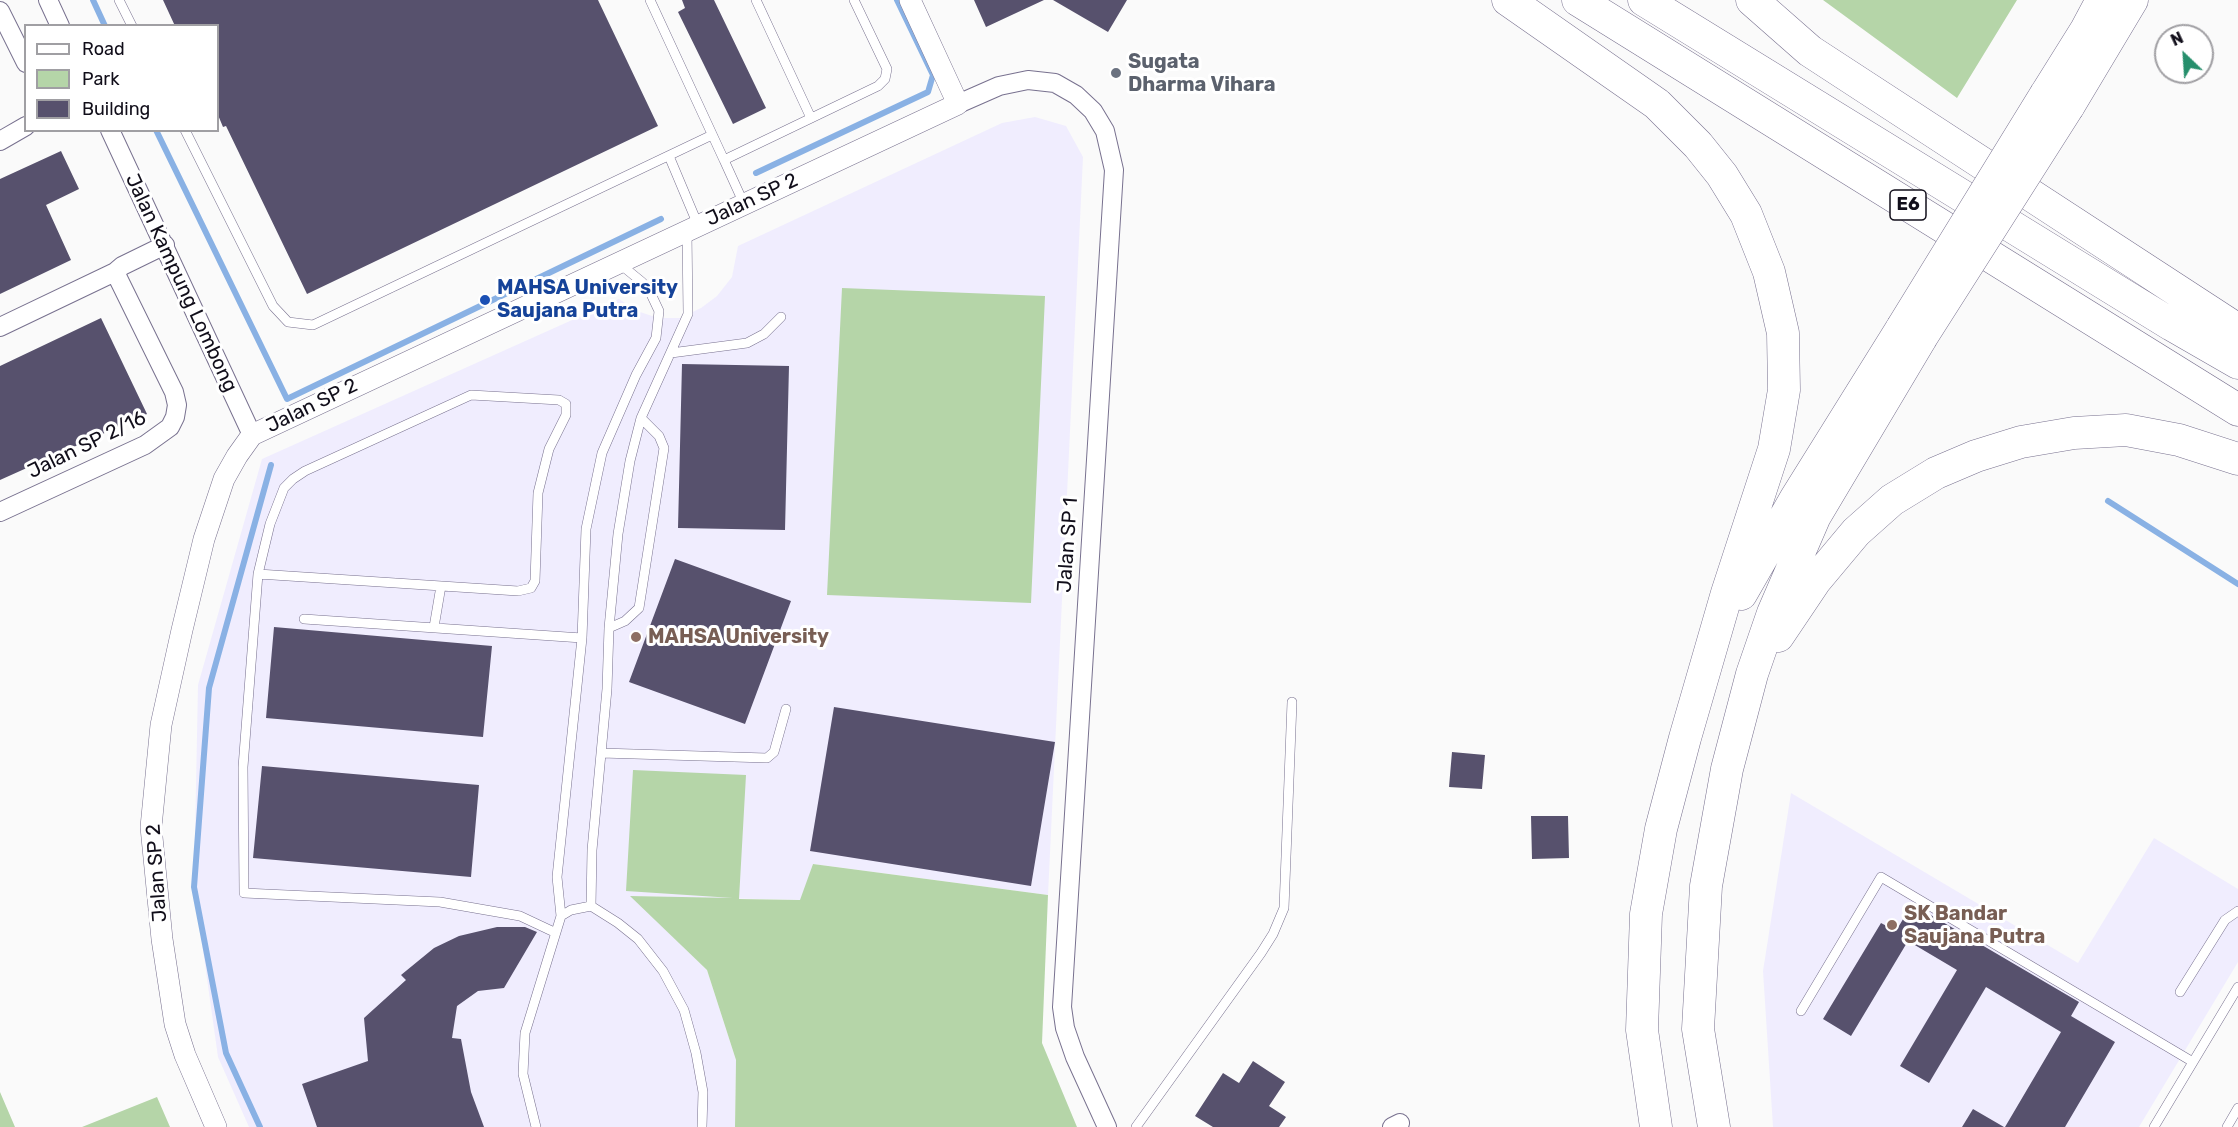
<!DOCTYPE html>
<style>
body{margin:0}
#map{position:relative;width:2238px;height:1127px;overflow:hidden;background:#fafafa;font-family:Rubik,sans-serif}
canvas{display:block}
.legend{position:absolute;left:24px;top:24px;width:195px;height:108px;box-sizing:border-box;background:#fff;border:2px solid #a09fa3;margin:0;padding:8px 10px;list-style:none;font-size:18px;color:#110e1a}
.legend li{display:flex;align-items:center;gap:12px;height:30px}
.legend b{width:30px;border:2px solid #a09fa3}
.north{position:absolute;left:2154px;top:24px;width:60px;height:60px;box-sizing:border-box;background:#fff;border:2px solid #a09fa3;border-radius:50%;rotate:335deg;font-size:16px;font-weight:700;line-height:24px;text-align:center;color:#110e1a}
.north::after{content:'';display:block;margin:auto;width:21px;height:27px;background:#268f6c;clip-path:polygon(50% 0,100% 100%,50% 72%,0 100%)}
</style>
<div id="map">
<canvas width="2238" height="1127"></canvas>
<ul class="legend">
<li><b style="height:8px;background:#fff"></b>Road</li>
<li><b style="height:16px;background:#b5d5a8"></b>Park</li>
<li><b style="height:16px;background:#57516d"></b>Building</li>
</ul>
<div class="north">N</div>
</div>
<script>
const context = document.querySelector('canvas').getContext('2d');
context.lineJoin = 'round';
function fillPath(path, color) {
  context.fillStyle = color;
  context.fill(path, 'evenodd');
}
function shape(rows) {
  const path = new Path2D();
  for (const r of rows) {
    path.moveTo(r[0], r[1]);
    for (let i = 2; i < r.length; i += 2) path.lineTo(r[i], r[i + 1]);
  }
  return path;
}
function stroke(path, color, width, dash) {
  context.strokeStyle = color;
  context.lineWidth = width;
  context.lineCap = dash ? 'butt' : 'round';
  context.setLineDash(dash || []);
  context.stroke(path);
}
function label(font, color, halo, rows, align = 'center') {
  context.font = font + ' Rubik,sans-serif';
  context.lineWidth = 6;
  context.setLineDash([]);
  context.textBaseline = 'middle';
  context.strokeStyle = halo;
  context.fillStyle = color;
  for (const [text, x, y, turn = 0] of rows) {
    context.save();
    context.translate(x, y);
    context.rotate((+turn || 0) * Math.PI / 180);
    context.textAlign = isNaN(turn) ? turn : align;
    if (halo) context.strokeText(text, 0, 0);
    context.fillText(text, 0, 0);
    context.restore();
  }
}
fillPath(shape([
 [1035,117,1066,126,1083,157,1048,895,813,864,801,900,631,896,707,970,736,1060,735,1127,249,1127,218,1057,194,886,198,685,262,459,619,299,637,311,658,318,680,318,701,308,717,296,732,277,738,246,1002,123],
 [1791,793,2078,963,2154,838,2238,889,2238,962,2139,1127,1773,1127,1763,971]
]), '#f0edfe');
fillPath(shape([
 [1823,0,2017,0,1957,98],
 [842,288,1045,296,1031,603,827,595],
 [633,770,746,775,739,899,800,900,813,864,1048,895,1042,1043,1077,1127,735,1127,736,1060,707,970,630,896,733,898,626,891],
 [0,1092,15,1127,0,1127],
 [157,1097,170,1127,82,1127]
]), '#b5d5a8');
stroke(shape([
 [93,0,105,26],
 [156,130,287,399,661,219],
 [756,173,928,92,933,75,897,0],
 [2108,501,2238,584],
 [260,1127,226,1053,194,887,209,688,271,465]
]), '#89b1e4', 6);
fillPath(shape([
 [163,0,598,0,658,126,307,294,226,126,223,127,218,115,218,26,175,26],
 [682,0,714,0,766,108,733,124,678,12,685,8],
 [974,0,1044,0,986,27],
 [1053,0,1127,0,1108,32],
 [61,151,79,189,46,205,71,260,0,294,0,179],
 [101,318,147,414,0,480,0,366],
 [682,364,789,366,785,530,678,528],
 [675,559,791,601,745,724,629,682],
 [274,627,492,646,483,737,266,718],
 [834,707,1055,742,1031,886,810,851],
 [1452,752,1485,755,1482,789,1449,787],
 [262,766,479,785,471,877,253,858],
 [1531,816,1568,816,1569,858,1532,859],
 [1912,904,2079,1002,2071,1016,2115,1042,2065,1127,2005,1127,2061,1032,1986,987,1929,1083,1900,1066,1957,970,1908,941,1851,1036,1823,1019,1881,923,1896,931],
 [497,927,525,927,537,932,504,988,478,991,457,1006,452,1038,461,1039,471,1092,484,1127,317,1127,302,1084,368,1061,364,1018,406,980,401,975,434,948,459,936],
 [1253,1061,1285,1082,1269,1106,1286,1117,1279,1127,1213,1127,1195,1116,1223,1073,1239,1083],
 [1973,1109,2004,1127,1962,1127]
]), '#57516d');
const service = shape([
 [119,0,132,26],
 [650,0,724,160],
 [756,0,811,118],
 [185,130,273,306,288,322,313,325,712,135],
 [669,156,698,225],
 [744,204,724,160,878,86,885,79,887,69,854,0],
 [671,353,747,343,764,334,781,317],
 [258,574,518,591,531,588,535,581,538,493,549,449,566,415,566,404,559,400,471,395,305,471,293,479,284,488,270,524,258,574,243,767,244,893,440,902,520,916,554,932],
 [304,619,582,638],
 [434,627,441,586],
 [609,628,625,621,639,608,664,448,659,436,641,418],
 [601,753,767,758,774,752,786,709],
 [591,906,592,850,607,689,609,628,618,534,630,461,641,418,688,314,687,232],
 [561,916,571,910,591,906,618,923,638,939,663,971,684,1010,696,1053,703,1092,702,1127],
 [2180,992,2225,920,2238,911],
 [1801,1011,1881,877,2193,1062],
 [536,1127,523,1074,525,1033,561,916,557,877,582,638,586,529,602,453,636,375,656,338,659,311,651,294,642,282,620,264],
 [1136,1127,1261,953,1273,934,1284,908,1292,702],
 [2154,1127,2238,987],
 [2227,1127,2238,1108]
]);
const minor = shape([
 [48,0,60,26],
 [0,11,26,63],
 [958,104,999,86,1028,80,1055,83,1076,95,1093,111,1105,131,1114,170,1062,1007,1065,1028,1075,1057,1107,1127],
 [110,130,252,435],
 [0,141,26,126],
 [0,327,115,272,122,266,165,245],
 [0,512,145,445,170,427,175,417,177,405,174,392,115,272],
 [1392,1127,1400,1123]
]);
const tertiary = shape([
 [216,1127,185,1055,175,1024,162,939,151,827,161,725,182,630,204,539,224,479,237,456,252,435,958,104,910,0]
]);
const motorway = shape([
 [1508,0,1657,104,1698,145,1722,175,1746,214,1769,272,1783,333,1784,390,1774,449,1727,593,1685,738,1661,829,1646,914,1642,1030,1656,1127],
 [1578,0,2238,410],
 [1644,0,2172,325,2238,363],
 [1752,0,1810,51,2238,330],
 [2046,94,2086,30,2102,0],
 [2068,107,2132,0],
 [1741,594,1796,498,1902,328],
 [1778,636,1815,581,1856,532,1892,500,1936,473,1976,456,2021,442,2074,433,2126,430,2179,440,2238,459],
 [1714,1127,1698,1029,1706,886,1727,769,1752,674,1773,613,1815,516,1921,338]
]);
stroke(service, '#78718f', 10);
stroke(minor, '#78718f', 20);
stroke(tertiary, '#78718f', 22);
stroke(motorway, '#78718f', 33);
stroke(service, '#fff', 9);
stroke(minor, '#fff', 18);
stroke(tertiary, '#fff', 21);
stroke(motorway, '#fff', 32);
const motorwayBridge = shape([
 [1902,328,2046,94],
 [1921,338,2068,107]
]);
stroke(motorwayBridge, '#78718f', 33, []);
stroke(motorwayBridge, '#fff', 32);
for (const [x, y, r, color] of [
 [1116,73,6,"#6b7280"],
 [485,300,6,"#1a4fb4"],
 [636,637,6,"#8d6e63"],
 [1892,925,6,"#8d6e63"]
]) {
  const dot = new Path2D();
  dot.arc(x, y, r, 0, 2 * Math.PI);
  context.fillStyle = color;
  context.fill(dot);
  stroke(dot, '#fff', 2);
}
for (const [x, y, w] of [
 [1908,205,36]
]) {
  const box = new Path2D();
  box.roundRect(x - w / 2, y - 15, w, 30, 4.5);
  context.fillStyle = '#fff';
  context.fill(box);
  stroke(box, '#110e1a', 1.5);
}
label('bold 18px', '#110e1a', null, [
 ["E6",1908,205]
]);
label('bold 20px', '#5b616d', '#fff', [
 ["Sugata",1128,62],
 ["Dharma Vihara",1128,85]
], 'left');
label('20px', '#110e1a', '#fff', [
 ["Jalan SP 2",752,200,-25],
 ["Jalan Kampung Lombong",181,283,65],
 ["Jalan SP 2",312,406,-26],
 ["Jalan SP 2/16",87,445,-26],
 ["Jalan SP 1",1068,545,-86],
 ["Jalan SP 2",157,873,-94]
]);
label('bold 20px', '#164399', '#fff', [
 ["MAHSA University",497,288],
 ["Saujana Putra",497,311]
], 'left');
label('bold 20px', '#785e54', '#fff', [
 ["MAHSA University",648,637],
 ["SK Bandar",1904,914],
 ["Saujana Putra",1904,937]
], 'left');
</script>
